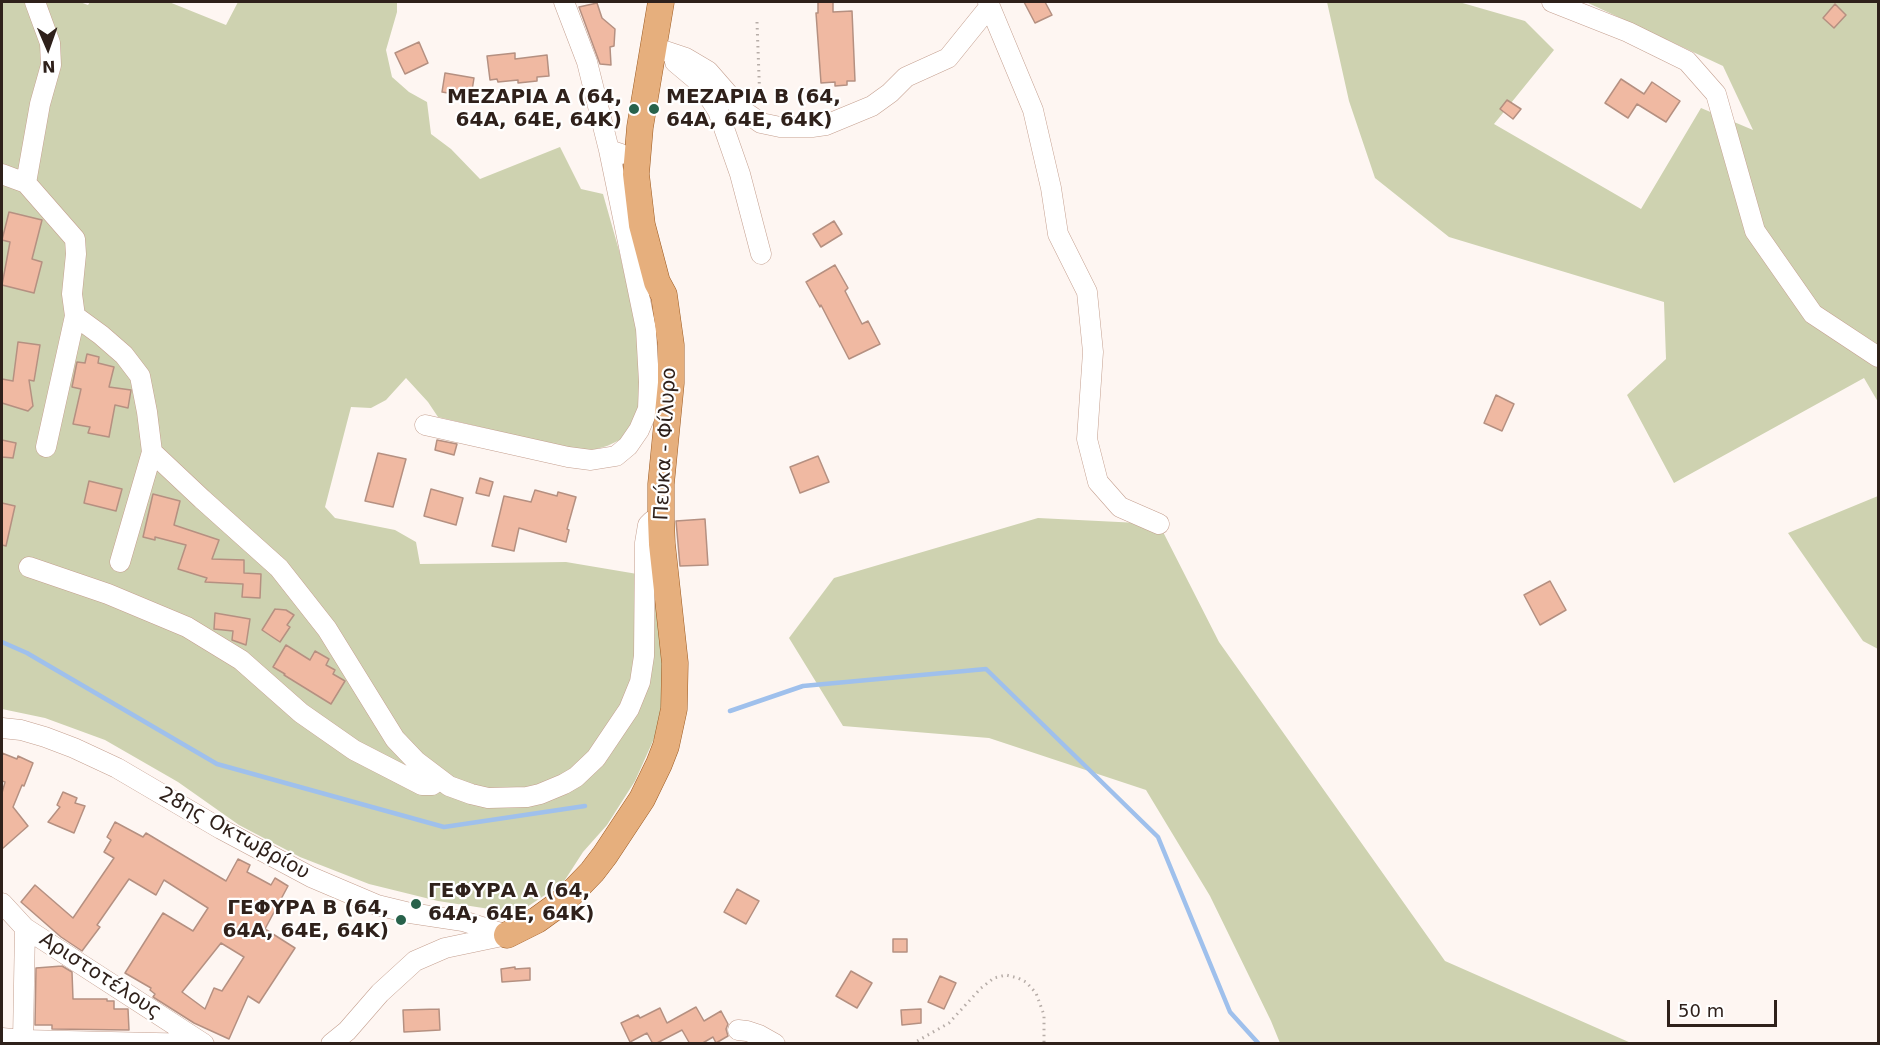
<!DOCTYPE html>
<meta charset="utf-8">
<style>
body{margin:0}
#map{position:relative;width:1880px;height:1045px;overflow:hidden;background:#fef6f2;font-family:"DejaVu Sans",sans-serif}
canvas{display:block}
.frame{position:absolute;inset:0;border:3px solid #2f211b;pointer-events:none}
.north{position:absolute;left:18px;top:18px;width:60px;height:60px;-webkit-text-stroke:4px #fff;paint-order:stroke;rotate:178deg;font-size:16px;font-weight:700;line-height:24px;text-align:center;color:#2f211b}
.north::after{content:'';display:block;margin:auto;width:21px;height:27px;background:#2f211b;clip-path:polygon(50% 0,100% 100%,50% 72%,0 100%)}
.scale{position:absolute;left:1667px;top:1000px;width:110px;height:27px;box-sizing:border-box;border:3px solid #2f211b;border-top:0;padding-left:8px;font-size:18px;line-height:21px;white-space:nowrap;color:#2f211b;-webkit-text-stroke:4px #fff;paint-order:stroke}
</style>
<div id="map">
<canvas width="1880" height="1045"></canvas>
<div class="frame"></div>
<div class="north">N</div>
<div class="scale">50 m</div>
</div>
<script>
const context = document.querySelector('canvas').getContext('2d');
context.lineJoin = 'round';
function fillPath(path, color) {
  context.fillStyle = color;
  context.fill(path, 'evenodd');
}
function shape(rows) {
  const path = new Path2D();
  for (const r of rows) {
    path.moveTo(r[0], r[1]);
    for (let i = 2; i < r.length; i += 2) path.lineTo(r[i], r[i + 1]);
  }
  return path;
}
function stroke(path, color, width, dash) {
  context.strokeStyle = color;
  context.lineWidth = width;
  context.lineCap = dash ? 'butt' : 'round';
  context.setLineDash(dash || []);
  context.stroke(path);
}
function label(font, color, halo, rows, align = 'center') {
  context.font = font + ' "DejaVu Sans",sans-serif';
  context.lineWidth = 4.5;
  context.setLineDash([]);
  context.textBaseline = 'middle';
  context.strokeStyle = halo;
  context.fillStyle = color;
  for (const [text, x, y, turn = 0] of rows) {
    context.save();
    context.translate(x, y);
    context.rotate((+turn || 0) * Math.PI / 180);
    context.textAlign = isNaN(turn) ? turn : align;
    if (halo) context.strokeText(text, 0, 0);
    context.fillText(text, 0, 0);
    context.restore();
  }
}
fillPath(shape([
 [2,2,80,2,88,5,90,2,169,2,226,25,238,2,397,2,397,12,386,50,392,77,409,92,427,102,431,134,451,149,480,179,560,147,581,189,603,194,620,254,639,341,639,412,624,438,607,446,586,452,438,417,428,402,406,378,386,400,371,408,351,407,325,507,335,518,395,530,416,542,420,564,566,562,655,577,665,686,657,732,635,781,607,825,583,852,563,883,524,909,496,910,438,901,369,884,300,857,239,825,178,782,105,740,45,718,2,709],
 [1327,2,1459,2,1525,21,1554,50,1494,124,1641,209,1701,108,1753,130,1723,66,1586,2,1878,2,1878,402,1864,378,1674,483,1627,395,1666,359,1664,302,1449,237,1375,178,1349,101],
 [1878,496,1878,649,1863,641,1788,533],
 [1038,518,1159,524,1219,642,1445,961,1631,1043,1280,1043,1271,1021,1210,896,1146,790,989,738,843,726,789,638,834,578]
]), '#ced2b0');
stroke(shape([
 [2,642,27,653,217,764,444,827,585,806],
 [730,711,803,686,986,669,1158,837,1230,1012,1259,1044]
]), '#9fc0ec', 4.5);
const building = shape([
 [818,2,833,2,833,12,852,11,855,81,847,81,847,85,835,86,835,82,821,83,816,13,818,13,818,2],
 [1024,2,1045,2,1052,15,1035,23,1024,2],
 [597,3,602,18,615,29,614,46,610,47,611,65,600,64,579,7,597,3],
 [1835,4,1846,15,1834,28,1823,18,1835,4],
 [419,42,428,63,405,74,395,53,419,42],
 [515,53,515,59,547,55,549,76,537,77,537,81,518,83,518,80,498,82,497,79,490,80,487,56,515,53],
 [445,73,474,78,471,97,442,92,445,73],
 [1621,79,1644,94,1652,82,1680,101,1666,122,1637,104,1628,118,1605,103,1621,79],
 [1507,100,1521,109,1513,119,1500,109,1507,100],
 [9,212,42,220,32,259,42,262,34,293,2,285,10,242,2,240,9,212],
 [834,221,842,234,821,247,813,234,834,221],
 [835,265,848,288,845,291,862,324,868,321,880,344,849,359,821,305,820,307,806,282,835,265],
 [18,342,40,345,34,381,29,380,33,406,28,411,2,403,2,379,13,381,18,342],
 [87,354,99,357,98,363,114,367,109,387,131,390,128,408,115,405,109,437,88,433,90,427,73,424,81,389,72,387,77,362,85,363,87,354],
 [1496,395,1514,404,1502,431,1484,423,1496,395],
 [2,440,16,443,13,458,2,457,2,440],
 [437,440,457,444,454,455,435,450,437,440],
 [378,453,406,459,393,507,365,501,378,453],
 [818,456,829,482,800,493,790,467,818,456],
 [480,478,493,482,489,496,476,493,480,478],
 [89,481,122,489,116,511,84,503,89,481],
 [431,489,463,498,456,525,424,516,431,489],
 [535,490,557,496,558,492,576,497,567,529,569,530,566,542,519,528,514,551,492,546,504,496,531,502,535,490],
 [153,494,180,501,174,525,219,540,212,559,244,560,244,573,261,574,260,598,242,597,243,584,205,582,207,578,178,569,186,545,155,537,155,540,143,537,153,494],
 [2,503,15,506,6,546,2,545,2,503],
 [705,519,708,565,680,566,676,521,705,519],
 [1550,581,1566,610,1540,625,1524,595,1550,581],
 [275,609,286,610,294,615,287,625,290,627,280,642,262,630,275,609],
 [215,613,250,619,246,645,232,640,233,631,214,629,215,613],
 [286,645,310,660,315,651,329,659,326,665,335,670,333,674,345,681,331,704,284,675,285,674,273,667,286,645],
 [2,753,17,759,18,756,33,763,24,786,22,785,13,807,28,826,2,849,2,793,5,782,2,781,2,753],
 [63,792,77,798,75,803,85,806,74,833,48,822,60,807,57,805,63,792],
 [115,822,143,837,146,833,226,881,238,859,250,865,247,872,260,879,271,885,275,878,288,886,265,929,295,948,259,1003,248,996,229,1039,194,1023,153,997,155,994,150,990,151,988,125,973,163,913,193,931,208,908,164,880,156,895,129,879,97,925,100,927,82,951,61,937,21,902,35,885,73,918,114,858,104,852,111,840,107,837,115,822],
 [221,943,244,957,222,991,214,988,205,1009,182,992,221,943],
 [737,889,759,901,746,924,724,912,737,889],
 [893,939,907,939,907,952,893,952,893,939],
 [62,966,72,972,73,999,107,999,107,1001,114,1001,114,1009,128,1009,129,1030,52,1029,52,1025,35,1025,36,968,62,966],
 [515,967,515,969,530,968,530,980,502,982,501,969,515,967],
 [851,971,872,983,857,1008,836,996,851,971],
 [940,976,956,983,944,1009,928,1002,940,976],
 [696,1007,704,1021,721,1011,728,1024,726,1029,728,1036,716,1043,713,1037,701,1044,690,1044,682,1030,655,1044,653,1044,647,1033,630,1042,621,1023,638,1015,640,1018,660,1008,667,1023,696,1007],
 [439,1009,440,1030,404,1032,403,1010,439,1009],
 [921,1009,921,1023,902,1025,901,1010,921,1009]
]);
fillPath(building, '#f0b9a2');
stroke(building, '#b59081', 1.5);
const minor = shape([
 [564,2,587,62,609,150,621,154],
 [988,2,1033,110,1051,188,1058,234,1087,292,1093,352,1087,439,1098,482,1120,507,1159,524],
 [1552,2,1628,32,1687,61,1716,94,1755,231,1813,314,1878,357],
 [653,47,686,58,708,71,742,110,761,123,780,127,812,127,826,125,872,106,890,93,906,77,948,58,990,6],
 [675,62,700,83,718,111,740,174,761,254],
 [2,174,26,183,75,239,76,254,72,294,75,316,101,335,124,355,140,376,147,412,152,452,202,499,279,568,327,629,395,739,416,761,449,786,471,794,488,798,527,797,540,794,564,784,576,777,596,758,629,709,640,682,644,656,645,543,648,525,652,521,661,519],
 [26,183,40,104,51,65,50,43,35,2],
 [425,425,568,457,591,460,616,456,628,446,639,430,648,409,649,382,646,329,609,150],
 [46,447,75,316],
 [120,562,152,452],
 [29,567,108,594,187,627,241,660,301,713,354,750,422,785,432,785,439,780],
 [2,728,21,730,45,737,74,748,117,768,221,829,311,877,377,905,410,913,463,921,507,935],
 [2,903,25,928,204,1044],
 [738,1030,747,1031,759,1035,775,1044],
 [2,1038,23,1040,199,1044],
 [23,1040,25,928],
 [331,1044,347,1031,380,993,415,961,445,948,507,935]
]);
const major = shape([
 [507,935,537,920,566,899,592,872,605,855,642,799,659,764,666,746,674,709,675,663,662,544,661,519,661,484,671,383,671,345,664,295,657,282,642,225,636,174,640,127,661,2]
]);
stroke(minor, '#c49f8f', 21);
stroke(major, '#9c5a22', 27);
stroke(shape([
 [757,22,760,103],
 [912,1044,949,1023,981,988,994,978,1006,975,1018,978,1026,982,1036,993,1044,1015,1044,1044]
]), '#b7ada8', 3, [1.5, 4.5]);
stroke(minor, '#fff', 20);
stroke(major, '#e6af7d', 26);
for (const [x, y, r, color] of [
 [634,109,6,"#28624b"],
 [654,109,6,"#28624b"],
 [416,904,6,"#28624b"],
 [401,920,6,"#28624b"]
]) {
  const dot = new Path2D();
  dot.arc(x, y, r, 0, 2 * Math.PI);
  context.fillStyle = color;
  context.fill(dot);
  stroke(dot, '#fff', 2);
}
label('bold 20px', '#2f211b', '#fff', [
 ["ΜΕΖΑΡΙΑ A (64,",622,98],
 ["64Α, 64Ε, 64Κ)",622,121],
 ["ΜΕΖΑΡΙΑ B (64,",666,98,"left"],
 ["64Α, 64Ε, 64Κ)",666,121,"left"],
 ["ΓΕΦΥΡΑ A (64,",428,892,"left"],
 ["64Α, 64Ε, 64Κ)",428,915,"left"],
 ["ΓΕΦΥΡΑ B (64,",389,909],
 ["64Α, 64Ε, 64Κ)",389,932]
], 'right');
label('20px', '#2f211b', '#fff', [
 ["Πεύκα - Φίλυρο",666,444,-87],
 ["28ης Οκτωβρίου",234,834,29],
 ["Αριστοτέλους",100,976,33]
]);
</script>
